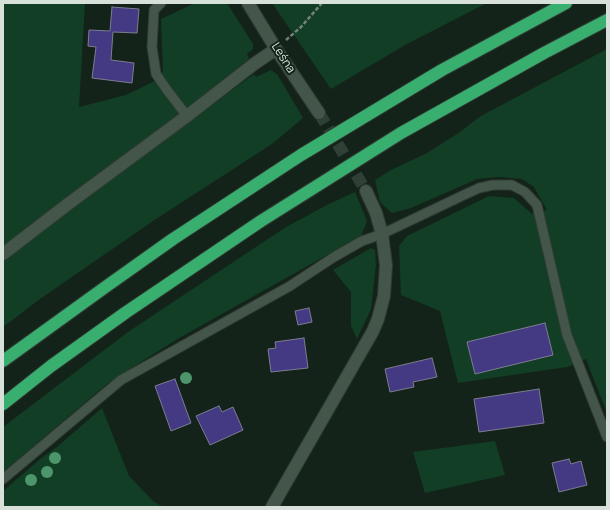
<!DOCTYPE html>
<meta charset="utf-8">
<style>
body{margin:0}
#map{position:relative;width:610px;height:510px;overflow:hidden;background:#132319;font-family:Manrope,sans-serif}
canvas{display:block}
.frame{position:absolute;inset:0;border:4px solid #d7e1da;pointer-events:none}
</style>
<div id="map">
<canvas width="610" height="510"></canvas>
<div class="frame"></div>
</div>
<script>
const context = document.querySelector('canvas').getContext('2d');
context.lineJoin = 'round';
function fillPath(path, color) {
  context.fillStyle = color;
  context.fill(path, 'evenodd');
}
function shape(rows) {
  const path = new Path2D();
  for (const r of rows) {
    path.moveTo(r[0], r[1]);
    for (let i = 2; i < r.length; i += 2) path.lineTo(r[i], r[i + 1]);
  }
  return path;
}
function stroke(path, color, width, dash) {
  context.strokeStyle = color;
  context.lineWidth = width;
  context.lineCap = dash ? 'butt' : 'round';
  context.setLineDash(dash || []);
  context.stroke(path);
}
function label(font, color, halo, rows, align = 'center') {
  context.font = font + ' Manrope,sans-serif';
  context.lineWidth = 4;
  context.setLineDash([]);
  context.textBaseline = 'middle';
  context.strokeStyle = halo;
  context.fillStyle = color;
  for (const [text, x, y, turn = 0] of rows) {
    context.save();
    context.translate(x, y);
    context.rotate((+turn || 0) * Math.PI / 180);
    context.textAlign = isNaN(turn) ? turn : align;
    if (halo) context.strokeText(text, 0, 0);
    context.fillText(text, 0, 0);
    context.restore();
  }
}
fillPath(shape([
 [3,3,85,3,79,107,126,95,155,81,163,71,161,19,195,3,227,3,253,44,253,49,247,54,249,59,163,127,3,246],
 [272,3,487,3,405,45,331,89],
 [607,49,607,413,586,359,567,367,458,383,440,311,401,295,399,246,407,236,489,196,514,198,532,214,547,210,534,187,522,179,499,177,477,179,411,208,392,213,380,202,375,180,391,170,427,153,457,134,481,116],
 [271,70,277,74,303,118,272,144,153,221,40,299,3,327,3,260,186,122,208,108,254,74,256,77],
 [355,192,367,221,361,236,179,338,108,383,3,472,3,427,128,332,286,227,329,204],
 [371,248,375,250,376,265,371,309,357,339,351,326,351,292,333,270],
 [102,408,129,476,154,502,164,507,3,507,3,491,39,460,58,446],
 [495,441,505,475,425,493,413,452]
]), '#123e25');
const building = shape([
 [112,7,139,9,137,33,113,32,111,60,134,63,132,83,92,78,96,47,88,46,89,30,110,31,112,7],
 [309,308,312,322,298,325,295,311,309,308],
 [545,323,553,355,475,374,467,342,545,323],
 [304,338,308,368,271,372,268,349,276,348,275,342,304,338],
 [432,358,437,377,413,382,414,387,390,392,385,369,432,358],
 [175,379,191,423,171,431,155,386,175,379],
 [539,389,544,423,479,432,474,399,539,389],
 [219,406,222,412,233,407,243,430,210,445,196,416,219,406],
 [569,459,571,464,581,461,587,485,559,492,552,463,569,459]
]);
fillPath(building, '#443983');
stroke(building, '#7d7d91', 1);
stroke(shape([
 [319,113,366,191]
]), '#304036', 12, [12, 6]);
const service = shape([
 [161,3,154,10,152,47,156,74,167,90,187,116],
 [3,479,121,380,290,286,334,257,362,241,382,234,466,194,479,188,493,185,512,185,525,192,537,205,567,335,607,437]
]);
const minor = shape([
 [248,3,276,49,319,113],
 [3,254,68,204,187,116,254,64,276,49],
 [272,507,373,331,378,319,384,296,386,265,382,234,376,213,366,191]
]);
const motorway = shape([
 [3,361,104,288,173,239,301,155,442,70,566,3],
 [3,404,51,366,125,313,261,221,401,133,544,53,607,20]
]);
stroke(service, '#303b33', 11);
stroke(minor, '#303b33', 14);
stroke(motorway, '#303b33', 14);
stroke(shape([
 [286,40,301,27,322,3]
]), '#748179', 2.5, [4, 2]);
stroke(service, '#44564a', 9);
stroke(minor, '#44564a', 12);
stroke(motorway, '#39af6f', 12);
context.fillStyle = '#4d956a';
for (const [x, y] of [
 [186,378],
 [55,458],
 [47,472],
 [31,480]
]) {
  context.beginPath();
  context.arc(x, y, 6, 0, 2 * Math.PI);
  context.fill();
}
label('12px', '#d7e1da', '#132319', [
 ["Leśna",283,58,57]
]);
</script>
